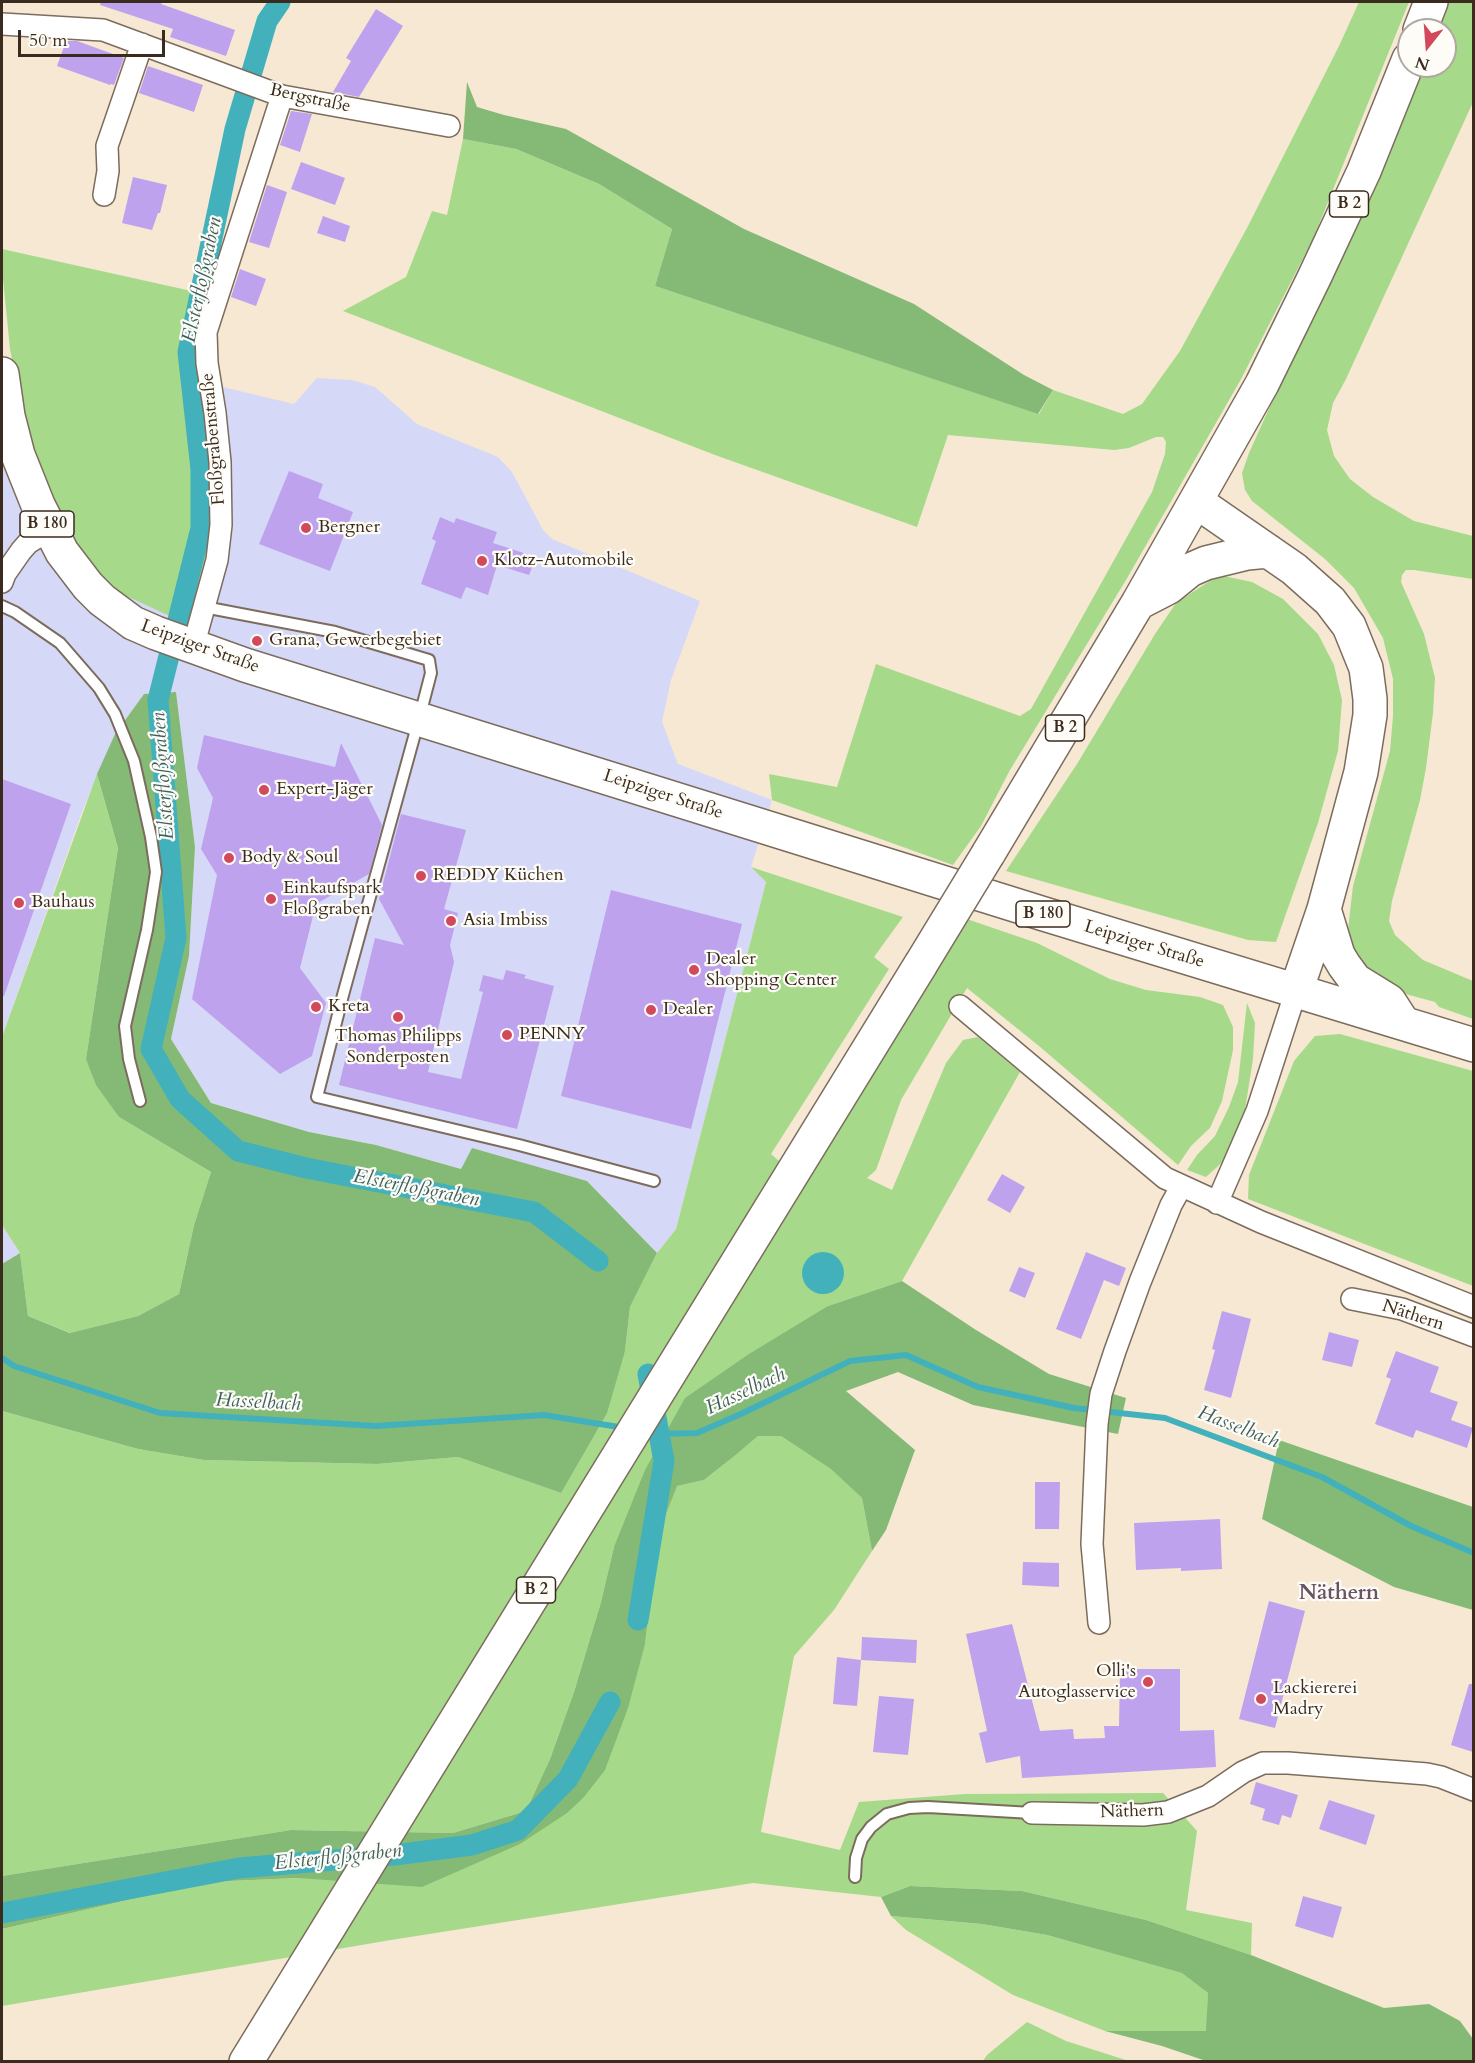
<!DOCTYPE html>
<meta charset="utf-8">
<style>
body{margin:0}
#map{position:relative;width:1475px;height:2063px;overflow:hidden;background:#f6e8d3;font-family:Cardo,serif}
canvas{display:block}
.frame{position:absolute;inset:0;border:3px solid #3b2a1e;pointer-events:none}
.north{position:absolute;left:1397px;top:18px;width:60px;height:60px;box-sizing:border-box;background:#fdfcf7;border:2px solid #afa8a0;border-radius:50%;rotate:197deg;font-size:16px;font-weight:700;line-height:24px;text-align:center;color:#3b2a1e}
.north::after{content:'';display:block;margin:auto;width:21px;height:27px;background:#d1495b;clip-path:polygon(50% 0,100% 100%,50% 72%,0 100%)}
.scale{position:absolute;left:18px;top:30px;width:147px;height:27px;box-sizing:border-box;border:3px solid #3b2a1e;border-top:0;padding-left:8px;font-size:18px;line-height:21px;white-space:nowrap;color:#3b2a1e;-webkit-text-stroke:4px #fdfcf7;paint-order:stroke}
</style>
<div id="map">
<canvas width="1475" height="2063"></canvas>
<div class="frame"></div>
<div class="north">N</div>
<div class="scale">50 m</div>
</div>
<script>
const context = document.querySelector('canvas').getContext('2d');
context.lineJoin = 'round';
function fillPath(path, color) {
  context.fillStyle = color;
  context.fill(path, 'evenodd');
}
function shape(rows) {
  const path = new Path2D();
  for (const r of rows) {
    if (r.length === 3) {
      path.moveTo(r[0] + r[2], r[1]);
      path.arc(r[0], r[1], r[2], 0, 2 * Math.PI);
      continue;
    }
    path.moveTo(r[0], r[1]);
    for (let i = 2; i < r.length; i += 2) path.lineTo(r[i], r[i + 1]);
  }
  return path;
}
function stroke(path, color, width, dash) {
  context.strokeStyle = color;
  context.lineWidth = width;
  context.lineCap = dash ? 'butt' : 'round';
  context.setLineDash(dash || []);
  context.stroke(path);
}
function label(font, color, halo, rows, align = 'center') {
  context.font = font + ' Cardo,serif';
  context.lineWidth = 4.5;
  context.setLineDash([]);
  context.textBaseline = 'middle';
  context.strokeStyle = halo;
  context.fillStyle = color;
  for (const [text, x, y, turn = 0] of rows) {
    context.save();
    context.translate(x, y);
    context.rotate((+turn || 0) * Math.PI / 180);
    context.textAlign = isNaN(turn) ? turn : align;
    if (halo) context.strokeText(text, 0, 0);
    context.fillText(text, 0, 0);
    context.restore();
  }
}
fillPath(shape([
 [317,378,352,380,375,387,417,424,498,457,512,472,543,530,552,539,700,601,671,680,662,722,678,764,772,800,751,867,766,882,676,1229,657,1253,587,1181,472,1149,461,1169,376,1145,309,1132,211,1103,171,1039,189,956,195,847,176,692,144,694,115,734,82,812,2,1037,2,391,109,588,186,623,212,510,197,381,294,404],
 [2,1225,20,1253,2,1264]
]), '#d6d8f8');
fillPath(shape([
 [1359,2,1409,2,1313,239,1240,381,1126,580,1010,770,981,826,953,865,772,800,769,774,837,787,876,664,1020,716,1031,709,1152,492,1165,454,1166,442,1163,437,1156,437,1129,448,1114,450,948,435,917,527,715,455,343,311,406,277,432,211,447,215,463,139,516,149,599,184,672,229,655,286,1039,414,1053,390,1123,414,1142,404,1180,351,1247,228,1339,46],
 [1440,2,1473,2,1474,100,1346,379,1333,403,1327,430,1334,456,1350,479,1373,497,1414,521,1473,536,1473,579,1414,570,1406,570,1402,575,1401,582,1424,634,1435,678,1433,713,1426,768,1420,800,1392,901,1389,921,1395,935,1423,960,1473,981,1473,1019,1439,1007,1435,1002,1391,990,1374,981,1347,938,1353,886,1390,751,1393,716,1393,679,1383,638,1354,588,1325,559,1252,501,1245,490,1242,473,1249,453,1281,382,1373,192,1418,66,1445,66,1445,30,1431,30],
 [2,249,205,294,194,345,212,510,208,551,187,624,109,588,72,543,42,487,26,431,10,349,2,269],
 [1219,575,1252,582,1283,599,1318,634,1334,665,1342,700,1338,751,1318,823,1276,942,1248,940,1006,871,1077,764,1155,634,1176,603],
 [97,774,118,848,86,1059,119,1117,211,1172,194,1225,179,1294,138,1316,71,1333,28,1316,20,1253,2,1225,2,1037],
 [751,867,903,917,874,957,889,969,771,1154,802,1181,964,918,1037,943,1110,979,1146,990,1200,997,1223,1005,1233,1027,1233,1050,1222,1101,1210,1128,1191,1146,1178,1165,1039,1046,967,988,901,1100,876,1170,867,1178,892,1190,946,1063,963,1040,978,1037,1020,1072,902,1281,828,1306,614,1547,601,1602,574,1692,550,1759,526,1811,453,1833,291,1830,2,1876,2,1411,138,1449,204,1460,377,1464,458,1457,561,1493,625,1351,630,1307,657,1253,676,1229,766,882],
 [1247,1003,1255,1023,1253,1059,1244,1116,1226,1159,1206,1177,1187,1170,1197,1155,1215,1136,1229,1107,1238,1082],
 [1340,1034,1473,1071,1473,1286,1248,1199,1249,1175,1294,1061,1315,1036],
 [758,1436,781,1436,832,1469,862,1498,872,1551,834,1610,794,1656,761,1832,840,1850,859,1802,965,1794,1163,1793,1197,1831,1186,1910,1252,1923,1251,1955,1146,1920,1022,1891,910,1886,881,1897,753,1883,391,1940,2,2006,2,1929,206,1882,298,1878,520,1844,645,1643,655,1562,666,1514,676,1486,704,1480,737,1454],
 [891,1916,982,1924,1047,1935,1183,1973,1208,1993,1207,2032,1105,2031,1013,1995,906,1930],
 [1027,2022,1066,2041,1129,2061,983,2061,987,2055]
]), '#a6da8a');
fillPath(shape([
 [467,82,477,107,504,115,566,129,744,229,914,304,1024,375,1053,390,1038,414,655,286,672,229,599,184,516,149,463,139],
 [176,692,195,847,189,956,171,1039,211,1103,309,1132,376,1145,461,1169,472,1148,587,1181,657,1253,630,1307,625,1351,607,1413,561,1493,458,1457,377,1464,204,1460,138,1449,2,1411,2,1264,20,1253,28,1316,70,1333,138,1316,179,1294,194,1225,211,1172,119,1117,96,1085,86,1059,118,848,97,774,115,734,144,694],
 [902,1281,976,1330,1049,1374,1126,1398,1118,1434,973,1405,898,1372,846,1391,915,1450,886,1530,872,1551,862,1498,831,1469,781,1436,758,1436,737,1454,704,1480,677,1486,666,1514,655,1562,645,1644,628,1708,605,1770,584,1797,567,1813,520,1844,422,1887,298,1878,206,1882,2,1929,2,1876,291,1830,453,1833,526,1811,550,1759,574,1692,601,1602,614,1547,645,1470,685,1398,749,1354,828,1306],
 [1279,1440,1473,1507,1473,1610,1394,1587,1262,1519],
 [910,1886,1022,1891,1146,1920,1251,1955,1384,2008,1429,2004,1460,2021,1473,2039,1473,2061,1206,2061,1162,2046,1105,2031,1206,2031,1208,1993,1182,1973,1047,1935,982,1924,891,1916,881,1897]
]), '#84ba76');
fillPath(shape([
 [823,1273,21]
]), '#42b1bb');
stroke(shape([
 [2,1358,14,1366,160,1413,376,1426,544,1415,625,1428],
 [644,1431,659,1434,697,1433,743,1413,850,1361,906,1355,978,1387,1074,1408,1165,1418,1322,1477,1411,1526,1474,1553]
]), '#42b1bb', 6);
stroke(shape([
 [280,2,267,21,235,129,188,352,201,469,201,528,158,700,176,938,151,1049,180,1099,238,1151,306,1168,534,1212,598,1261],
 [638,1620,664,1461,648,1374],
 [2,1913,239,1868,394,1855,472,1845,518,1830,568,1779,610,1702]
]), '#42b1bb', 21);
fillPath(shape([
 [101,2,162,2,161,4,235,30,226,56,170,37,173,29,100,5],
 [376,9,403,26,359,97,333,92,351,61,346,58],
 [66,41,77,41,124,58,114,85,111,84,110,85,57,66],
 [148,66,203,85,194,112,139,93],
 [291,111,312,114,300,152,280,145],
 [301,162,345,178,335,205,291,189],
 [133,177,167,185,160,213,158,213,152,230,122,223],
 [267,185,287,192,269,248,249,242],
 [323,216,350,226,345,242,317,233],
 [240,269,266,279,256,306,231,297],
 [289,471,323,484,318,498,353,512,330,571,259,544],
 [440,517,454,523,456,518,497,532,493,543,536,557,529,575,497,565,488,595,466,587,461,599,421,584,436,541,432,539],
 [204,735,335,767,341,743,382,825,369,874,316,904,300,968,326,1003,312,1056,280,1074,192,999,217,875,201,849,213,798,197,768],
 [2,779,71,804,4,996,2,996],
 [401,814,466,830,444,909,458,913,450,945,454,962,428,1072,461,1079,483,992,479,991,483,975,503,980,506,970,526,975,524,978,554,986,517,1129,339,1085,375,938,404,945,379,899],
 [611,890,742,924,691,1129,561,1096],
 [1002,1174,1025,1187,1010,1213,987,1200],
 [1086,1252,1126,1268,1119,1286,1104,1280,1081,1339,1056,1329],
 [1019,1267,1035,1273,1025,1298,1009,1291],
 [1222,1311,1251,1319,1231,1398,1204,1390,1215,1350,1212,1349],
 [1329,1332,1359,1340,1352,1367,1322,1360],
 [1396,1351,1439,1367,1430,1392,1458,1402,1451,1420,1473,1428,1467,1448,1416,1430,1413,1438,1375,1424,1391,1379,1386,1377],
 [1035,1482,1060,1482,1059,1529,1035,1529],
 [1220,1519,1222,1569,1181,1571,1181,1568,1136,1570,1134,1523],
 [1023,1562,1059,1563,1059,1587,1022,1585],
 [1269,1601,1305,1611,1275,1728,1239,1719],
 [1012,1624,1040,1731,1073,1729,1074,1739,1105,1738,1104,1726,1119,1726,1120,1669,1180,1669,1180,1731,1214,1730,1216,1767,1022,1778,1020,1756,986,1763,979,1733,987,1731,966,1634],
 [862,1637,917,1640,916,1663,861,1660],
 [837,1657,861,1660,857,1706,833,1704],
 [1469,1684,1473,1684,1473,1752,1451,1745],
 [879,1696,914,1699,908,1755,873,1752],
 [1256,1782,1298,1795,1291,1818,1282,1815,1279,1825,1262,1820,1265,1809,1250,1804],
 [1329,1800,1375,1815,1366,1845,1319,1829],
 [1303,1896,1342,1907,1333,1938,1295,1926]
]), '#bfa2ed');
const service = shape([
 [2,606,15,612,60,643,99,688,115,714,134,761,151,837,156,872,147,930,125,1026,129,1059,140,1101],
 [204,607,335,632,429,660,431,673,419,719,343,995,317,1097,519,1145,654,1181],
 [855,1877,856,1858,862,1839,871,1827,887,1814,909,1808,928,1807,1032,1813]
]);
const minor = shape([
 [2,24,103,30,282,96,449,126],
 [104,195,108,171,107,146,142,44],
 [2,582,5,574,21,551,28,543,49,530],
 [193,647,217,560,221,525,220,462,215,413,207,363,206,332,282,96],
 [960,1006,1165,1178,1261,1222,1474,1307],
 [1217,1203,1257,1111,1296,991],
 [1352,1299,1402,1309,1474,1336],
 [1099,1623,1092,1544,1097,1424,1101,1394,1115,1351,1140,1282,1171,1205,1181,1187],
 [1032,1813,1143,1815,1168,1812,1208,1796,1243,1772,1263,1763,1288,1763,1427,1774,1441,1777,1474,1790]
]);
const primary = shape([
 [1420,30,1431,2],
 [2,374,8,416,18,455,38,505,62,552,88,586,102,600,133,623,156,633,245,665,1044,914,1474,1045],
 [1197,502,1294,569,1330,601,1349,626,1366,668,1370,699,1370,715,1361,772,1324,909,1296,991],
 [1142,601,1169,587,1190,570,1206,563,1247,553,1268,551],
 [988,854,1138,603,1262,384,1314,278,1364,171,1409,59],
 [1324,909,1338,955,1344,965,1355,980,1389,1001,1400,1018],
 [246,2062,921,964]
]);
stroke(service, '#7c6c5d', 14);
stroke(minor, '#7c6c5d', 24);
stroke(primary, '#7c6c5d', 36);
stroke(service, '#fff', 10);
stroke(minor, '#fff', 21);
stroke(primary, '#fff', 33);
const primaryBridge = shape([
 [921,964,988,854]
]);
stroke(primaryBridge, '#7c6c5d', 36, []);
stroke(primaryBridge, '#fff', 33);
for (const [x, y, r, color] of [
 [306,528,6,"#d1495b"],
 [482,561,6,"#d1495b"],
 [257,641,6,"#d1495b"],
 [264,790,6,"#d1495b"],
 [229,858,6,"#d1495b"],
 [421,876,6,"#d1495b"],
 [271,899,6,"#d1495b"],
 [19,903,6,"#d1495b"],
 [451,921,6,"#d1495b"],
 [694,970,6,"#d1495b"],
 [316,1007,6,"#d1495b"],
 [651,1010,6,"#d1495b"],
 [398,1017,6,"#d1495b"],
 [507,1035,6,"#d1495b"],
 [1148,1682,6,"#d1495b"],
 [1261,1699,6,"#d1495b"]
]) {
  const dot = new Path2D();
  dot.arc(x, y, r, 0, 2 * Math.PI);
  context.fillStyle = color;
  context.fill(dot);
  stroke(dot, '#fdfcf7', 2);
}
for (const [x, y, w] of [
 [1349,204,39],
 [47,524,54],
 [1065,728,39],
 [1043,914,54],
 [536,1590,39]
]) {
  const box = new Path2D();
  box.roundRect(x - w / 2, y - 13, w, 26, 4.5);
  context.fillStyle = '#fdfcf7';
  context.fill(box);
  stroke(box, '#3b2a1e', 1.5);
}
label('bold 16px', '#3b2a1e', null, [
 ["B 2",1349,204],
 ["B 180",47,524],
 ["B 2",1065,728],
 ["B 180",1043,914],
 ["B 2",536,1590]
]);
label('18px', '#3b2a1e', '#fdfcf7', [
 ["Bergstraße",310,99,12],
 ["Floßgrabenstraße",214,439,-95],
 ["Leipziger Straße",200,647,20],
 ["Leipziger Straße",663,795,18],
 ["Leipziger Straße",1144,945,17],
 ["Näthern",1413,1316,18],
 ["Näthern",1132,1812,-2]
]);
label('18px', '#3b2a1e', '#fdfcf7', [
 ["Bergner",318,528],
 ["Klotz-Automobile",494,561],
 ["Grana, Gewerbegebiet",269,641],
 ["Expert-Jäger",276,790],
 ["Body & Soul",241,858],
 ["REDDY Küchen",433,876],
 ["Einkaufspark",283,889],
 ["Floßgraben",283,910],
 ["Bauhaus",31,903],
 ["Asia Imbiss",463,921],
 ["Dealer",706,960],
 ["Shopping Center",706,981],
 ["Kreta",328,1007],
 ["Dealer",663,1010],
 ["PENNY",519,1035],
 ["Thomas Philipps",398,1037,"center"],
 ["Sonderposten",398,1058,"center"],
 ["Olli's",1136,1672,"right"],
 ["Autoglasservice",1136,1693,"right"],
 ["Lackiererei",1273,1689],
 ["Madry",1273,1710]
], 'left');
label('italic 20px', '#3e605d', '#fdfcf7', [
 ["Elsterfloßgraben",203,280,-78],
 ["Elsterfloßgraben",164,776,-94],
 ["Elsterfloßgraben",416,1189,11],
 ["Hasselbach",746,1392,-25],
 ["Hasselbach",258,1403,3],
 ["Hasselbach",1238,1428,21],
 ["Elsterfloßgraben",338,1858,-6]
]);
label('bold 21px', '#695466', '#fdfcf7', [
 ["Näthern",1339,1594]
]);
</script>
